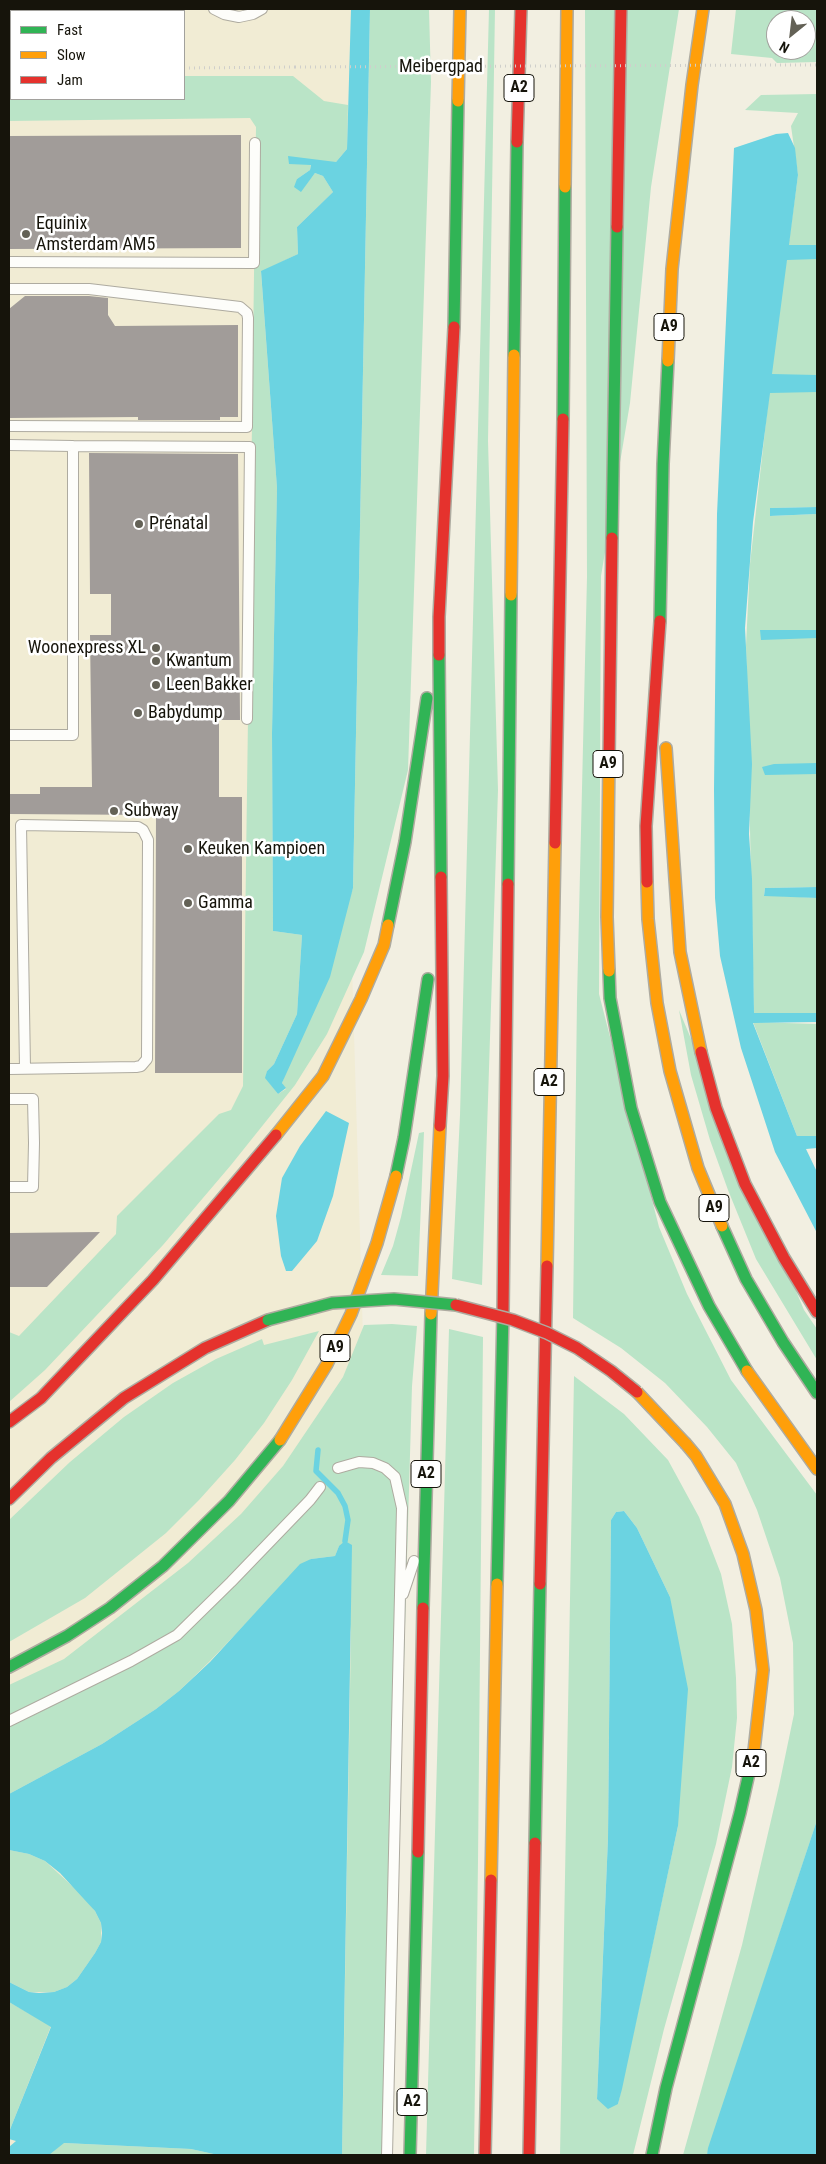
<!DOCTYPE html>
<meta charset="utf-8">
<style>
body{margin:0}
#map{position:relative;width:826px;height:2164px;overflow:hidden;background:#f2efe1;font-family:"Roboto Condensed",sans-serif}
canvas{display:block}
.frame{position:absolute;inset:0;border:10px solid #16140b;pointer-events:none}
.legend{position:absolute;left:10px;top:10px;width:175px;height:90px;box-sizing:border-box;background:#fff;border:1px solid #a2a19d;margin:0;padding:6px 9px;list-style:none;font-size:15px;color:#16140b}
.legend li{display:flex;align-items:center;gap:10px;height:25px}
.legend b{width:25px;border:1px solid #a2a19d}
.north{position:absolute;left:766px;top:10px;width:50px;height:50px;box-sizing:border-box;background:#fff;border:1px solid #a2a19d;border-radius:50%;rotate:209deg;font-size:14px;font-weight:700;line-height:20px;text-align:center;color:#16140b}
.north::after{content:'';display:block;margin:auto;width:18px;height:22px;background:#636156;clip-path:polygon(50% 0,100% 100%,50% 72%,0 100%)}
</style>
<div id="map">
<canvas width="826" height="2164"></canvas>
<div class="frame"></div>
<ul class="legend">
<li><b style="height:6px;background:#30b455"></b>Fast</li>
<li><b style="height:6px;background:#ff9f0a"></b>Slow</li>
<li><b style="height:6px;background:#e5322d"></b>Jam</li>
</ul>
<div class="north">N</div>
</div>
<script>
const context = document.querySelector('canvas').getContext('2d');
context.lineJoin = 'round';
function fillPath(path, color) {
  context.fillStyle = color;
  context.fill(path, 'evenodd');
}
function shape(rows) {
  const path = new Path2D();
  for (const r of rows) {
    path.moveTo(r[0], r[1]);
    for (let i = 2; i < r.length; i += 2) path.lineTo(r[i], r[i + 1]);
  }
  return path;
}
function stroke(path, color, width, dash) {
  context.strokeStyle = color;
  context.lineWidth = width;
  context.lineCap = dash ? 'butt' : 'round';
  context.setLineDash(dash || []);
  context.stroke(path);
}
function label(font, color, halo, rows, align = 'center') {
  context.font = font + ' "Roboto Condensed",sans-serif';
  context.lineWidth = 5;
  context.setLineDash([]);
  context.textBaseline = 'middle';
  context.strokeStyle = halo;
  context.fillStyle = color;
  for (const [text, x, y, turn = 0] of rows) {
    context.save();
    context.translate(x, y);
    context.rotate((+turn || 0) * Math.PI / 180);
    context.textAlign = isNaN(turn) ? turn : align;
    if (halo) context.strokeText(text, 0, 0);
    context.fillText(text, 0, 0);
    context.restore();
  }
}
fillPath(shape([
 [9,9,362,9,337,454,387,2155,9,2155],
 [11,11,184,11,184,99,11,99]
]), '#f1ecd4');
fillPath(shape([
 [370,9,429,9,431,82,408,770,364,952,327,1034,295,1085,231,1165,163,1245,45,1370,9,1402,9,1332,19,1336,116,1234,117,1216,219,1114,231,1110,243,1086,256,127,250,118,9,121,9,76,11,76,11,99,184,99,184,76,293,76,324,101,348,105,347,149,336,162,289,164,311,164,310,170,297,179,301,191,315,173,323,176,333,192,297,227,298,254,261,272,277,488,272,733,273,931,302,935,297,1014,274,1064,267,1071,266,1078,278,1094,286,1089,282,1083,353,888],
 [489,9,495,9,488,441,498,790,482,1285,452,1279,460,1115],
 [585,9,679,9,651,187,630,403,601,576,599,994,659,1227,687,1294,731,1380,817,1495,817,1820,707,2155,683,2155,742,1945,779,1786,794,1714,793,1643,780,1578,757,1510,736,1463,707,1427,665,1383,621,1348,573,1318,577,999,587,577],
 [736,9,817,9,817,62,777,63,772,58,731,54],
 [776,20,806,20,806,50,776,50],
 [817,94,817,507,770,508,770,516,817,514,817,887,765,888,764,895,817,898,817,1013,754,1014,746,645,750,564,774,350,798,175,791,126,798,113,745,110,761,95],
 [679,1010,804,1310,817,1329,817,1360,756,1259,728,1190,710,1140,691,1075],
 [753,1022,817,1024,817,1136,797,1136],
 [424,1132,418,1276,381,1275,393,1246,401,1217,419,1133],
 [392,1324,417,1326,412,1386,398,1867,392,2155,342,2155,351,1632,339,1546,335,1556,311,1559,270,1598,209,1662,179,1691,156,1709,102,1744,9,1794,9,1685,64,1659,188,1563,241,1514,283,1466,343,1377,364,1325],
 [449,1329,483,1337,478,1861,474,2155,426,2155],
 [319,1331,292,1380,264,1423,235,1460,199,1500,166,1533,85,1598,9,1642,9,1520,70,1462,124,1417,173,1383,216,1359,262,1339,264,1345],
 [574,1376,624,1414,668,1460,699,1517,721,1574,732,1624,736,1678,737,1718,732,1767,716,1844,664,2029,633,2155,560,2155],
 [624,1511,637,1528,670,1597,678,1826,618,2104,597,2099,608,1838,611,1520,616,1512],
 [9,1850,29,1854,45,1861,83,1896,95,1911,101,1923,101,1942,95,1953,77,1979,67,1987,54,1992,29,1992,9,1982],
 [9,2002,51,2026,9,2132],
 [63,2143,191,2149,218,2155,49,2155]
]), '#bae4c7');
fillPath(shape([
 [351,9,370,9,353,888,330,977,282,1083,286,1088,278,1094,265,1078,267,1071,274,1064,297,1014,302,935,273,931,272,733,277,488,261,271,298,254,297,227,333,192,323,176,315,173,301,192,294,187,297,179,310,170,311,165,289,164,288,156,336,162,347,149],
 [788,133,795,148,798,175,789,245,817,245,817,259,787,260,772,374,817,375,817,392,770,393,753,522,745,628,752,764,749,834,752,879,754,1013,817,1013,817,1022,753,1023,797,1136,817,1136,817,1148,806,1149,817,1172,817,1233,775,1152,741,1048,720,956,715,898,714,789,717,514,734,148,776,134],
 [817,507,817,514,770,516,770,508],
 [760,630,817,630,817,638,761,640],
 [817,763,817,774,765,775,762,767,774,764],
 [817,887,817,898,764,896,765,888],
 [326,1111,349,1123,333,1196,317,1241,292,1271,286,1271,281,1256,276,1216,282,1178,300,1146],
 [624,1511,637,1528,670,1597,688,1689,678,1826,622,2089,618,2104,608,2109,597,2099,608,1838,611,1520,616,1512],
 [345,1541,352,1545,342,2155,218,2155,191,2149,64,2143,49,2155,9,2155,9,2147,16,2141,9,2139,9,2132,51,2027,9,2002,9,1982,29,1992,39,1993,54,1992,67,1987,77,1979,95,1953,101,1942,102,1933,101,1923,95,1911,60,1873,45,1861,29,1854,9,1850,9,1794,102,1744,156,1709,179,1691,210,1662,300,1564,311,1559,335,1556,339,1546],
 [817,1820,817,2155,707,2155,708,2148]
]), '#6bd3e1');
stroke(shape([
 [318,1450,316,1471,338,1493,345,1506,348,1520,345,1541]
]), '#6bd3e1', 5.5);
fillPath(shape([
 [241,135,241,248,9,249,9,136],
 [25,296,89,296,108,298,108,315,115,326,238,325,238,417,220,417,220,420,138,420,138,417,9,418,9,309],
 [89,453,238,454,240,720,219,720,219,797,242,797,242,1073,155,1073,156,815,9,814,9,794,40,794,40,787,92,787,90,635,111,635,111,594,90,594],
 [100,1232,47,1287,9,1287,9,1233]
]), '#a19c99');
const lane = shape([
 [214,9,224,14,239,17,253,14,262,9],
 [9,262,254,263,255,143],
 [9,289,89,289,240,307,247,313,248,318,247,427,9,426],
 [9,445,73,446,73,735,9,735],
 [73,446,250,447,247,719],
 [9,1069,136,1067,141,1066,147,1059,148,840,143,830,138,827,21,825,25,1068],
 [9,1099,33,1099,34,1143,33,1187,9,1187],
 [338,1468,359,1462,373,1463,385,1468,395,1477,402,1508,387,2155],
 [403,1594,414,1561],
 [9,1721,131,1661,177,1635,231,1582,310,1500,320,1487]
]);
const fast = shape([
 [454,327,458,101],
 [514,355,517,142],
 [563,419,565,187],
 [612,538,617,227],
 [660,621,663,464,668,361],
 [439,655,441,877],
 [508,884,511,595],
 [388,925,405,842,427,698],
 [609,971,610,998,631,1108,660,1202,709,1306,747,1371],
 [396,1176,404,1138,428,979],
 [722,1226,746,1279,783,1342,817,1393],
 [497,1584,503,1312],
 [423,1608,431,1314],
 [9,1667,67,1636,110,1608,163,1566,229,1501,280,1440],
 [535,1843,540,1584],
 [410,2155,418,1852],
 [652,2155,666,2088,740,1813,754,1751]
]);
const slow = shape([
 [458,101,460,9],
 [565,187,567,9],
 [668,361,672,269,692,85,703,9],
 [511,595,514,355],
 [666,748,680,952,701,1052],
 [609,759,607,917,609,971],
 [647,882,648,919,657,1003,670,1071,698,1168,722,1226],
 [276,1135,323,1076,361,999,384,945,388,925],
 [547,1266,555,843],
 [431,1314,440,1126],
 [747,1371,817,1469],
 [280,1440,327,1364,351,1314,377,1243,396,1176],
 [686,1444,696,1456,725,1504,743,1554,756,1610,763,1670,754,1751],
 [491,1880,497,1584]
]);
const jam = shape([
 [517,142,521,9],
 [617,227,621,9],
 [439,655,439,617,454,327],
 [609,759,612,538],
 [555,843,563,419],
 [647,882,646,826,660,621],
 [701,1052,716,1108,745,1184,784,1258,817,1312],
 [440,1126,443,1076,441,877],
 [503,1312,508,884],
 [9,1422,41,1398,153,1280,276,1135],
 [9,1499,51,1458,124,1398,205,1348,268,1320],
 [540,1584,547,1266],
 [418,1852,423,1608],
 [485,2155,491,1880],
 [529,2155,535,1843]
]);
stroke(lane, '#aeaba0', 12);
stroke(fast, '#aeaba0', 14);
stroke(slow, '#aeaba0', 14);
stroke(jam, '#aeaba0', 14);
stroke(shape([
 [775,65,817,65],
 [184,68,295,67],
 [9,69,11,69]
]), '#cfcfcb', 3, [1, 4]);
stroke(lane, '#fdfdfa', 10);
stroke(fast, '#30b455', 11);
stroke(slow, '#ff9f0a', 11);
stroke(jam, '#e5322d', 11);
const fastBridge = shape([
 [268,1320,332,1303,394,1299,456,1305]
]);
const slowBridge = shape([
 [637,1392,686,1444]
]);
const jamBridge = shape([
 [456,1305,513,1320,547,1333,577,1348,611,1371,637,1392]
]);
stroke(fastBridge, '#aeaba0', 14, []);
stroke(slowBridge, '#aeaba0', 14, []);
stroke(jamBridge, '#aeaba0', 14, []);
stroke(shape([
 [295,67,775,65]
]), '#cfcfcb', 3, [1, 4]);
stroke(fastBridge, '#30b455', 11);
stroke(slowBridge, '#ff9f0a', 11);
stroke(jamBridge, '#e5322d', 11);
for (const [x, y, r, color] of [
 [26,234,5,"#636156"],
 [139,524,5,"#636156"],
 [156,648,5,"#636156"],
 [156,661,5,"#636156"],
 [156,685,5,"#636156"],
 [138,713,5,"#636156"],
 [114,811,5,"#636156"],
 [188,849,5,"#636156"],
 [188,903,5,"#636156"]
]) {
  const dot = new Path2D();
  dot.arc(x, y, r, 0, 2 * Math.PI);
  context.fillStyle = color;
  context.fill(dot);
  stroke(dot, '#fff', 2);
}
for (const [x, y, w] of [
 [519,88,30],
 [669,327,30],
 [608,764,30],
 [549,1082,30],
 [714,1208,30],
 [335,1348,30],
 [426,1474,30],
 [751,1763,30],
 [412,2102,30]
]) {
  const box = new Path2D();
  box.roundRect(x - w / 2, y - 13.5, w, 27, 4);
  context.fillStyle = '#fff';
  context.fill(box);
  stroke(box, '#16140b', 1);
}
label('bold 16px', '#16140b', null, [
 ["A2",519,88],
 ["A9",669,327],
 ["A9",608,764],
 ["A2",549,1082],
 ["A9",714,1208],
 ["A9",335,1348],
 ["A2",426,1474],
 ["A2",751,1763],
 ["A2",412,2102]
]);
label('18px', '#16140b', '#fff', [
 ["Meibergpad",441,67]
]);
label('18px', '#16140b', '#fff', [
 ["Equinix",36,224],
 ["Amsterdam AM5",36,245],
 ["Prénatal",149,524],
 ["Woonexpress XL",146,648,"right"],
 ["Kwantum",166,661],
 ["Leen Bakker",166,685],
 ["Babydump",148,713],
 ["Subway",124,811],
 ["Keuken Kampioen",198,849],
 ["Gamma",198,903]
], 'left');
</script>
